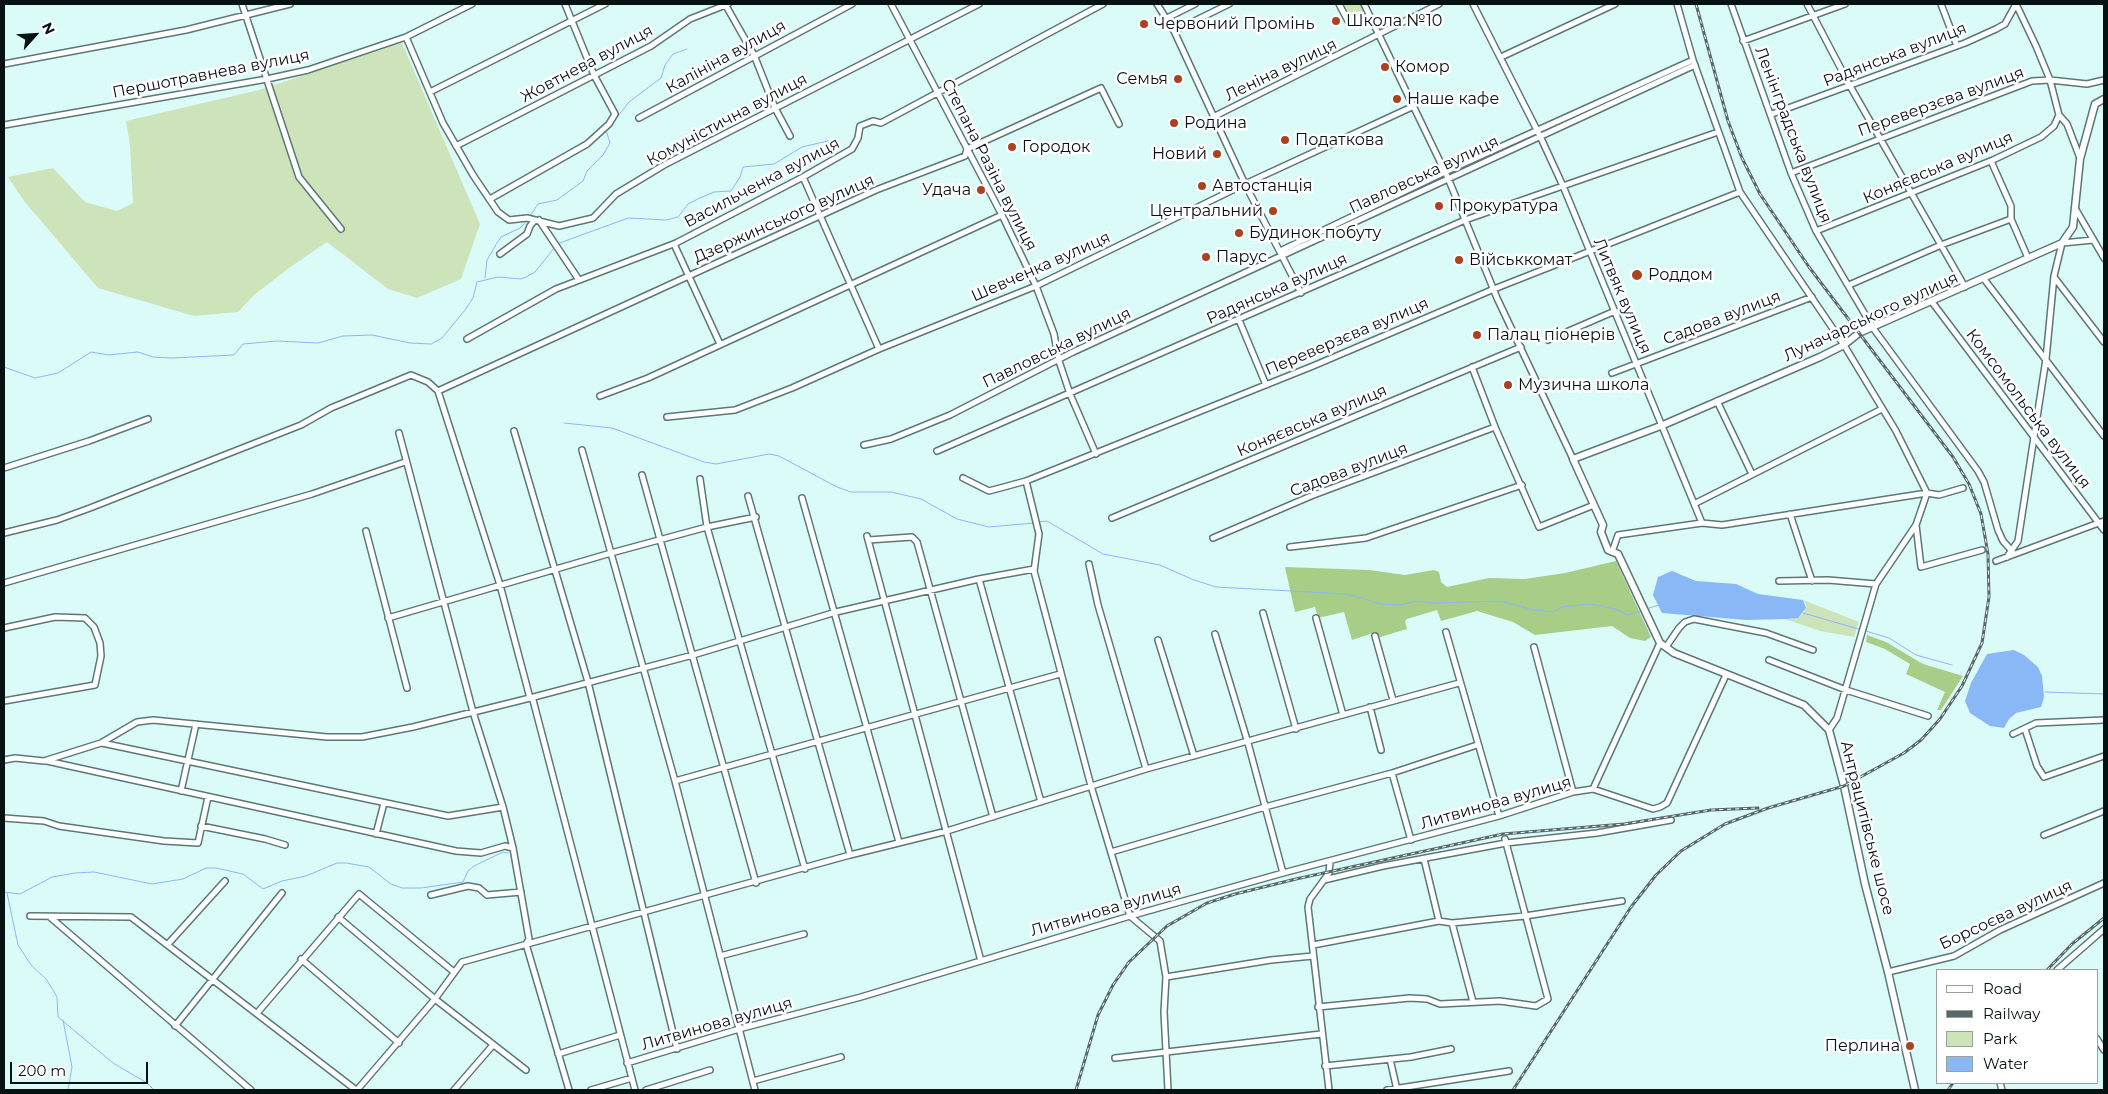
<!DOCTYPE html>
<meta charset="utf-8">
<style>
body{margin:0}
#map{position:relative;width:2108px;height:1094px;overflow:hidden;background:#dbfbf9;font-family:Montserrat,sans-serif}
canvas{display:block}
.frame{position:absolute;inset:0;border:5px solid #061111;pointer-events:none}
.legend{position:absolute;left:1936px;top:969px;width:162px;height:115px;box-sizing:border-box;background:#fff;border:1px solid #9ba0a0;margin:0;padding:6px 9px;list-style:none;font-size:15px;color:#061111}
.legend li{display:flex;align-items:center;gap:10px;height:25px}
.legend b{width:25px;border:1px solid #9ba0a0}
.north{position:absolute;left:10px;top:10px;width:50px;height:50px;-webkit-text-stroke:4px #fff;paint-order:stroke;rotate:64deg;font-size:14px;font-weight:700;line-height:20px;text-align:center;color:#061111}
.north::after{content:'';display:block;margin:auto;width:18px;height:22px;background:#061111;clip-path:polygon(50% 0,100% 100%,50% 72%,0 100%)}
.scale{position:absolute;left:10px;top:1062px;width:138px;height:22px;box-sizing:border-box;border:2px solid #061111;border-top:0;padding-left:6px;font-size:15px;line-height:18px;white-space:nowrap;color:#061111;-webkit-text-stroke:4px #fff;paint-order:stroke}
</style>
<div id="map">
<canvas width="2108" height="1094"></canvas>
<div class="frame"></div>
<ul class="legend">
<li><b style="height:6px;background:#fff"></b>Road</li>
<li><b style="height:6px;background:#566968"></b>Railway</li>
<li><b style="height:14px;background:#cde4ba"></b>Park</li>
<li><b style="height:14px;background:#8ab8f6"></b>Water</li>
</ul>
<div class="north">N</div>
<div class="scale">200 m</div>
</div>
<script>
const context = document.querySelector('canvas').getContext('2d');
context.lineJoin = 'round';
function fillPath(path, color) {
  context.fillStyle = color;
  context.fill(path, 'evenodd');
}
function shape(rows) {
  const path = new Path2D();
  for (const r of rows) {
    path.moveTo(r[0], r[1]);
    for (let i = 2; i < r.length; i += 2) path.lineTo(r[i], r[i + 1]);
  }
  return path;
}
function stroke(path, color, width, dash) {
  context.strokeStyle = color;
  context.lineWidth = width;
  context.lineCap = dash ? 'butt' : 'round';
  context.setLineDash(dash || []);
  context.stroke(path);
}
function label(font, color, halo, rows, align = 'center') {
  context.font = font + ' Montserrat,sans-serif';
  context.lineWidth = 5;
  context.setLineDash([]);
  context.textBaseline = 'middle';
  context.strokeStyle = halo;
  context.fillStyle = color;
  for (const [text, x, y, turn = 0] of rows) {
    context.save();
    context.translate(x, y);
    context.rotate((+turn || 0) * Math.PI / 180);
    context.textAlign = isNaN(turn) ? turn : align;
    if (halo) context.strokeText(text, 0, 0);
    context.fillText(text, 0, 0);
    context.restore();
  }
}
fillPath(shape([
 [1341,4,1361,4,1367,16,1351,24],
 [402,43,480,224,461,279,417,298,388,289,327,242,289,268,254,295,238,312,194,316,98,288,24,201,8,177,53,168,85,202,117,211,133,203,130,145,126,121,259,90],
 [1803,600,1859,622,1854,637,1820,631,1785,619,1798,618,1805,611,1806,604]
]), '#cde4ba');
fillPath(shape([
 [1616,561,1651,637,1645,641,1630,638,1612,626,1535,635,1513,622,1477,611,1441,621,1437,610,1407,619,1405,621,1407,629,1377,638,1376,632,1352,640,1344,612,1318,618,1315,607,1295,612,1285,567,1369,570,1405,575,1434,570,1439,572,1441,582,1447,587,1489,578,1525,579,1565,573],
 [1867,635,1886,642,1923,664,1963,676,1941,710,1937,710,1945,692,1906,674,1910,664,1885,649,1866,642]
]), '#a8cd87');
fillPath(shape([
 [1672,571,1696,581,1736,584,1758,594,1803,600,1806,608,1798,618,1786,619,1746,620,1662,613,1653,595,1658,577],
 [2014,650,2024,655,2038,667,2042,676,2044,697,2041,707,2016,713,2009,719,2004,728,1990,726,1970,713,1965,701,1971,683,1987,654]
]), '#8ab8f6');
stroke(shape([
 [612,124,629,102,661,78,665,65,673,54,687,49],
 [530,216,538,204,557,200,583,181,587,171,603,155,610,143,606,130],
 [557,244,628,218,666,220,678,217,688,204,700,198,714,192,731,191,740,177,743,167,774,164,802,147,828,141],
 [485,278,487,260,497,243,501,237,520,228,528,220],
 [4,367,35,378,58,373,91,352,109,355,138,352,153,357,172,358,234,355,243,344,277,341,318,343,343,336,372,335,410,343,431,344,442,338,465,310,473,298,477,282,498,277,521,279,526,277,535,272,555,247],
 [564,423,612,428,704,462,716,464,769,454,779,456,837,487,851,492,891,492,921,499,957,519,989,527,1034,523],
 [1038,522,1047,521,1103,554,1160,565,1194,580,1216,587,1347,594,1381,604,1401,605,1417,601,1434,603,1500,601,1534,610,1552,612,1562,607,1590,604,1615,609,1628,615,1642,611],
 [1646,609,1659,605],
 [1803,613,1862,630],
 [1866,631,1889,638,1916,655,1952,665],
 [2045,692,2104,694],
 [4,892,20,894,52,877,75,873,94,872,152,884,183,879,206,868,216,868,243,874,263,889,282,881,306,876,337,863,346,863,369,867,391,884,402,888,421,888,463,882,468,871,474,866,503,852,508,853],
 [7,893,18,945,31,965,46,979,53,990,57,997,58,1017,113,1063,147,1083,154,1090],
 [63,1020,72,1067,68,1090]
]), '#8ab8f6', 1);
const minor = shape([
 [242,4,299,177,341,229],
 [725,4,754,55,775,108,790,136],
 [891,4,1002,215,1036,286,1054,334,1059,361,1070,394,1096,454],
 [1157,4,1174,31,1245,184,1301,293],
 [1339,4,1348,21],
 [1364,4,1448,178,1497,298,1573,459],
 [1473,4,1540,136,1563,186,1702,523],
 [1677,4,1693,60,1740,192,1844,345,1896,431,1927,493,1916,525,1876,584,1837,718,1829,730],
 [1731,4,1791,173,1816,231,1873,328,1978,471,1984,482,1998,530,2003,541,2012,551],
 [1807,4,1850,86,1965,287],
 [1941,4,1957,46],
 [2016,4,2036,46,2050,80,2059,115,2067,124,2080,158],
 [1167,18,1195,4],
 [1174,31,1229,4],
 [406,37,443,123,473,175,498,212,509,220,527,218,535,220],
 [1743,41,1845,4],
 [1501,57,1615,4],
 [4,64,186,30,290,4],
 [430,92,605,4],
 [1772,114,1965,43,1996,29,2005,24,2016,4],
 [1213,117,1439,4],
 [639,118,852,4],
 [4,125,267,79,308,70,406,37,472,4],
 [456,146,651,46,690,19,728,4],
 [1991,161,2011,206,2011,219],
 [1791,173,2032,81,2050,80,2087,84,2104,80],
 [803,177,879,349],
 [490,199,587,144,609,124,615,114,594,75,565,4],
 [2075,208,2104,258],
 [539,220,579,280],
 [1816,231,1993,160,2041,137,2054,126,2059,115],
 [674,244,720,344],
 [1280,251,1445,172,1693,60],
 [500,254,527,234,530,226,535,220,559,226,593,218,616,194,664,165,979,4],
 [2054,277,2104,342],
 [1984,279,2104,436],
 [1849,285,1941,245,2011,219,2028,258],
 [1932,302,2104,530],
 [1239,320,1266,385],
 [467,339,556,289,676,243,803,177,852,149,858,138,860,126,873,121,881,123,1103,4],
 [1548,340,1615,311],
 [1472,367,1495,427,1539,527,1594,505],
 [1612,373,1812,297],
 [438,391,876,190,965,156,967,149,1101,88,1119,124],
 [600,396,648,378,1002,215],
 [1717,401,1752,474],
 [667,417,735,410,792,388,879,349,1036,286,1245,184,1414,106],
 [514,431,588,682,677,1049],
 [399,433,473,712,503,807,513,848,529,939,526,944,569,1090],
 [864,445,891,439,950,415,1073,352,1695,65],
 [582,450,675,781,755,1090],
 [937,451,1465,220,1718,132],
 [4,468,89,441,148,419],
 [642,475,756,883],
 [963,478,989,491,1026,481,1313,366,1494,289,1740,192],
 [700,479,707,527,805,869],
 [1026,481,1039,534,1034,571,1091,786,1130,916,1160,941,1166,977,1164,1012,1168,1090],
 [748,496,850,855],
 [802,498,899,842],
 [1696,503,1882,409],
 [1790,514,1812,581],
 [1112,518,1521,347],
 [1916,525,1921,567,1982,550],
 [366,531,407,688],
 [4,533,57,520,90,508,301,425,331,408,411,375,428,382,438,391,500,585,530,698,533,700,635,1090],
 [867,536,981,961],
 [1213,538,1311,496,1495,427],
 [868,540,912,537,917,542,993,817],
 [1290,547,1366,538,1522,485],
 [1612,552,1618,535,1702,523,1722,525,1927,493,1939,495,1963,488],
 [2007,557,2018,541,2046,359,2054,276,2062,243,2093,240],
 [1996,561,2104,521],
 [1089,564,1098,605,1146,769],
 [979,579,1034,569],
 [1779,581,1828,580,1876,584],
 [4,583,312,494,405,462],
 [1263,613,1296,729],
 [388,618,611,553,707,527,756,517],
 [1316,618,1343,715],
 [4,628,55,617,85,618,94,627,100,643,101,656,95,685,4,701],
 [1446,632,1499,816],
 [1215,634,1248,743,1283,873],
 [1375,636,1393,700],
 [1158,640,1194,756],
 [1534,647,1573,792],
 [1666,647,1679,628,1685,622,1694,619,1766,633,1813,650],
 [1769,660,1846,690,1928,716],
 [1370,707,1381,750],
 [2025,729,2037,766,2044,777,2104,756],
 [2013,734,2036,723,2104,720],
 [102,743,448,816,503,807],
 [4,760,15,758,44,761,101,743,137,722,153,720,327,737,362,737,413,727,530,698,693,655,836,612,979,579,1041,802],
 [47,761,456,851,481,853,505,846,513,848],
 [1392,773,1411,840],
 [675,781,1060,674],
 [1593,789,1660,643],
 [181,791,196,724],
 [4,818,44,821,59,826,164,841,198,843,208,797],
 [201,826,265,839,285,845],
 [376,834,384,803],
 [2044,835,2104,811],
 [1111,852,1265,807,1392,773,1477,745],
 [1424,859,1439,921],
 [1324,880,1383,866,1506,843,1597,833,1671,820],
 [431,895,468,886,479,888,487,895,521,892],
 [30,916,131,917,356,1090],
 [50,917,251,1090],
 [338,917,435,999,526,1070],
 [1452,923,1473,1002],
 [168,944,225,881],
 [1313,945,1439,921,1452,923,1525,916,1622,901],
 [720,956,804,934],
 [301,959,399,1043],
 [2057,970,2104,929],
 [1888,972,1954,956,2000,930,2104,883],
 [1166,977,1271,960,1313,956],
 [1318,1007,1410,998,1427,999,1440,1004,1500,1001,1536,1006,1548,999,1505,839],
 [258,1012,359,894,454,972],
 [175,1026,282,893],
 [2097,1039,2104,1050],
 [558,1054,620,1035],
 [1115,1058,1321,1034],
 [1390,1059,1397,1090],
 [627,1063,739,1029,861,997,1130,916,1283,873,1499,816,1573,792,1593,789,1653,809,1660,807,1667,803,1726,675],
 [1325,1066,1411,1057,1451,1049],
 [753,1081,841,1057],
 [2000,1083,2002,1090],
 [357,1090,435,999,462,962,850,855,947,831,1146,769,1459,683],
 [454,1090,493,1045],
 [591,1090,632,1078],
 [646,1090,710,1070],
 [1329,1090,1308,907,1310,899,1329,873,1330,862],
 [1387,1090,1509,1071]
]);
const major = shape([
 [1915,1090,1888,972,1865,884,1844,786,1829,730,1804,705,1674,653,1660,643,1618,554,1608,550,1601,532,1603,525,1573,459,1663,425,1820,357,1844,345,1859,333,2062,243,2073,227,2080,159,2095,104,2104,99]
]);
stroke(minor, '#5b7877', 8);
stroke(major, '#5b7877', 9);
stroke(minor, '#fff', 5);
stroke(major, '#fff', 6);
const rail = shape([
 [2047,970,2072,944,2104,918],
 [1076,1090,1098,1015,1113,985,1129,962,1167,926,1207,903,1235,894,1296,879,1503,834,1624,824,1711,810,1758,808],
 [1513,1090,1631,907,1656,875,1681,851,1725,824,1768,808,1844,786,1904,753,1921,740,1940,719,1962,686,1982,643,1989,597,1988,554,1981,514,1969,484,1953,457,1809,267,1760,194,1742,158,1728,121,1696,4],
 [1948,1090,1953,1083]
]);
stroke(rail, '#566968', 3);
stroke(rail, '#fff', 1, [4]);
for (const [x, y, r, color] of [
 [1336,21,5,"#aa4222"],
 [1144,24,5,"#aa4222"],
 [1385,67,5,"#aa4222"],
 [1178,79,5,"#aa4222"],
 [1397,99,5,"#aa4222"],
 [1174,123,5,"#aa4222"],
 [1285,140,5,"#aa4222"],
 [1012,147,5,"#aa4222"],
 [1217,154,5,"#aa4222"],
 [1202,186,5,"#aa4222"],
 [981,190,5,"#aa4222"],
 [1439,206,5,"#aa4222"],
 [1273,211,5,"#aa4222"],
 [1239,233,5,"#aa4222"],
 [1206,257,5,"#aa4222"],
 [1459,260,5,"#aa4222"],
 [1637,275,6,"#aa4222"],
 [1477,335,5,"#aa4222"],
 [1508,385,5,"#aa4222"],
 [1910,1046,5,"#aa4222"]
]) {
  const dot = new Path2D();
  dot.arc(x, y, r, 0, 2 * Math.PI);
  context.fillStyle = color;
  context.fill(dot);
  stroke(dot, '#fff', 2);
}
label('16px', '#061111', '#fff', [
 ["Школа №10",1346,21],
 ["Червоний Промінь",1154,24],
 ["Комор",1395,67],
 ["Семья",1168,79,"right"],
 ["Наше кафе",1407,99],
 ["Родина",1184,123],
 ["Податкова",1295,140],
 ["Городок",1022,147],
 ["Новий",1207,154,"right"],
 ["Автостанція",1212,186],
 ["Удача",971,190,"right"],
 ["Прокуратура",1449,206],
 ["Центральний",1263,211,"right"],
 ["Будинок побуту",1249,233],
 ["Парус",1216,257],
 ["Військкомат",1469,260],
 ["Роддом",1648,275],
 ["Палац піонерів",1487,335],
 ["Музична школа",1518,385],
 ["Перлина",1900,1046,"right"]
], 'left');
label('16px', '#061111', '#fff', [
 ["Радянська вулиця",1895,55,-21],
 ["Калініна вулиця",726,57,-29],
 ["Жовтнева вулиця",587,64,-28],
 ["Леніна вулиця",1281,70,-26],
 ["Першотравнева вулиця",211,74,-11],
 ["Переверзєва вулиця",1941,102,-20],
 ["Комуністична вулиця",727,120,-28],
 ["Ленінградська вулиця",1793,135,69],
 ["Степана Разіна вулиця",989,165,63],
 ["Коняєвська вулиця",1938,168,-23],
 ["Павловська вулиця",1424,175,-25],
 ["Васильченка вулиця",762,183,-28],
 ["Дзержинського вулиця",784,219,-24],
 ["Шевченка вулиця",1041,267,-24],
 ["Радянська вулиця",1277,289,-24],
 ["Литвяк вулиця",1622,296,67],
 ["Луначарського вулиця",1871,317,-25],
 ["Садова вулиця",1722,318,-21],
 ["Переверзєва вулиця",1347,337,-23],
 ["Павловська вулиця",1057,348,-26],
 ["Комсомольська вулиця",2028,409,53],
 ["Коняєвська вулиця",1312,421,-23],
 ["Садова вулиця",1349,470,-21],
 ["Литвинова вулиця",1496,803,-16],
 ["Антрацитівське шосе",1867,828,76],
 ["Литвинова вулиця",1106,910,-16],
 ["Борсоєва вулиця",2006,915,-25],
 ["Литвинова вулиця",717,1024,-16]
]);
</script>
